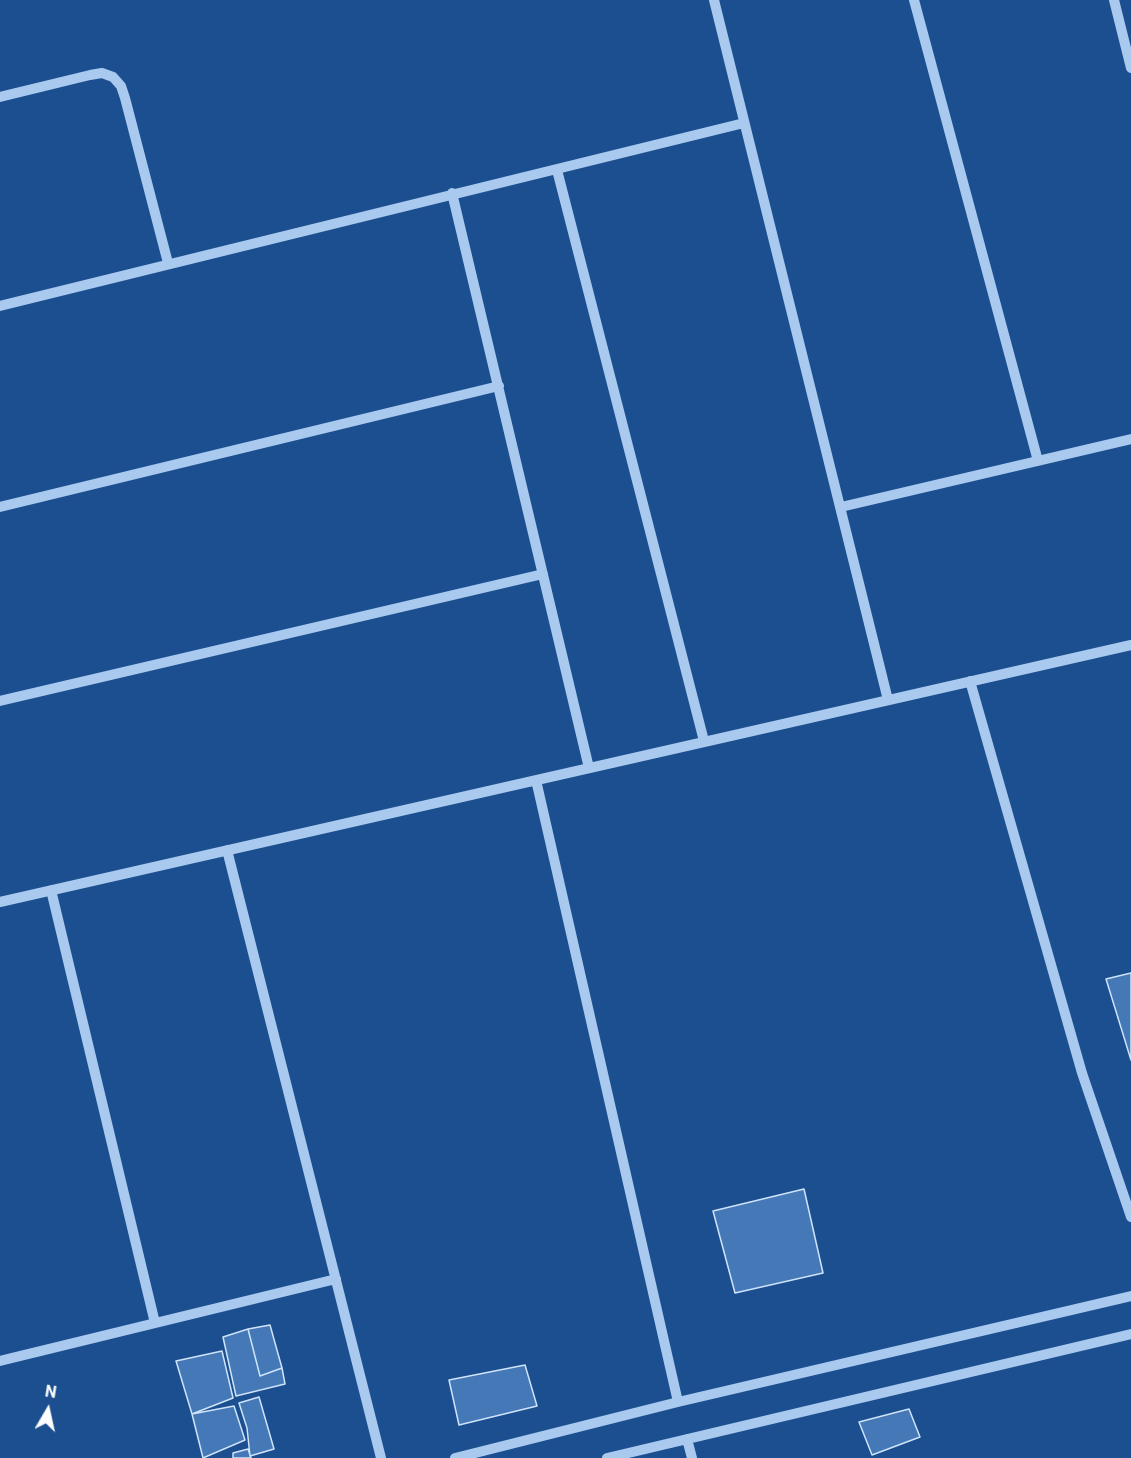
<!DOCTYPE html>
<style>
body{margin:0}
#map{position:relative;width:1131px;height:1458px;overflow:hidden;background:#1b4f8f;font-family:Roboto,sans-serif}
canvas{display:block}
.north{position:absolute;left:18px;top:1380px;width:60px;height:60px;-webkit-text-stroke:4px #1b4f8f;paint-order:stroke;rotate:9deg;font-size:16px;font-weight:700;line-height:24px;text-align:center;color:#fff}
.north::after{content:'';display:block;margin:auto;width:21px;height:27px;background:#fff;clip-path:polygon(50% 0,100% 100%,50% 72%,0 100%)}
</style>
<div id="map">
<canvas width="1131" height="1458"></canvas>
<div class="north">N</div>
</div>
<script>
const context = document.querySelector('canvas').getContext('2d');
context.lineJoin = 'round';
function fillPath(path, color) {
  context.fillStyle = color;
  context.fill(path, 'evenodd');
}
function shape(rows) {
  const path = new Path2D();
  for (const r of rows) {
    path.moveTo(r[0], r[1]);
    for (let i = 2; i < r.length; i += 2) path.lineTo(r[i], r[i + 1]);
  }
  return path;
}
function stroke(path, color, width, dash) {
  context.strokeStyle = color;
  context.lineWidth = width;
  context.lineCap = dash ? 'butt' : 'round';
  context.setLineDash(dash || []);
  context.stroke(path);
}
const building = shape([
 [1131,973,1131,1060,1106,979,1131,973],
 [804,1189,823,1273,735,1293,713,1211,804,1189],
 [270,1325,282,1368,260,1376,248,1329,270,1325],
 [248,1329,260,1376,282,1368,285,1384,236,1396,223,1337,248,1329],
 [222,1351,233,1398,192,1414,176,1361,222,1351],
 [525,1365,537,1406,459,1425,449,1380,525,1365],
 [259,1397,274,1449,250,1456,247,1428,239,1403,259,1397],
 [234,1406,245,1440,203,1458,192,1414,234,1406],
 [909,1409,920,1437,872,1455,859,1422,909,1409],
 [248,1449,251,1458,233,1458,233,1453,248,1449]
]);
fillPath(building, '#4478b7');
stroke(building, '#cfe3fa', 1.5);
stroke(shape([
 [714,0,888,700],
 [914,0,1038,461],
 [1114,0,1131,68],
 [0,97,90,75,102,73,113,77,121,86,125,98,168,263],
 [557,170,704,741],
 [452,193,589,768],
 [0,306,744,123],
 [0,507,499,386],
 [841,507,1131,439],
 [970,681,1082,1073,1131,1217],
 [0,701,543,574],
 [536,780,678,1402],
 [227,850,381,1458],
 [51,890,155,1323],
 [0,902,1131,645],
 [0,1361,336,1279],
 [687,1439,692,1458],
 [455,1458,678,1402,1131,1296],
 [607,1458,1131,1334]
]), '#a9c9ee', 10);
</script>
